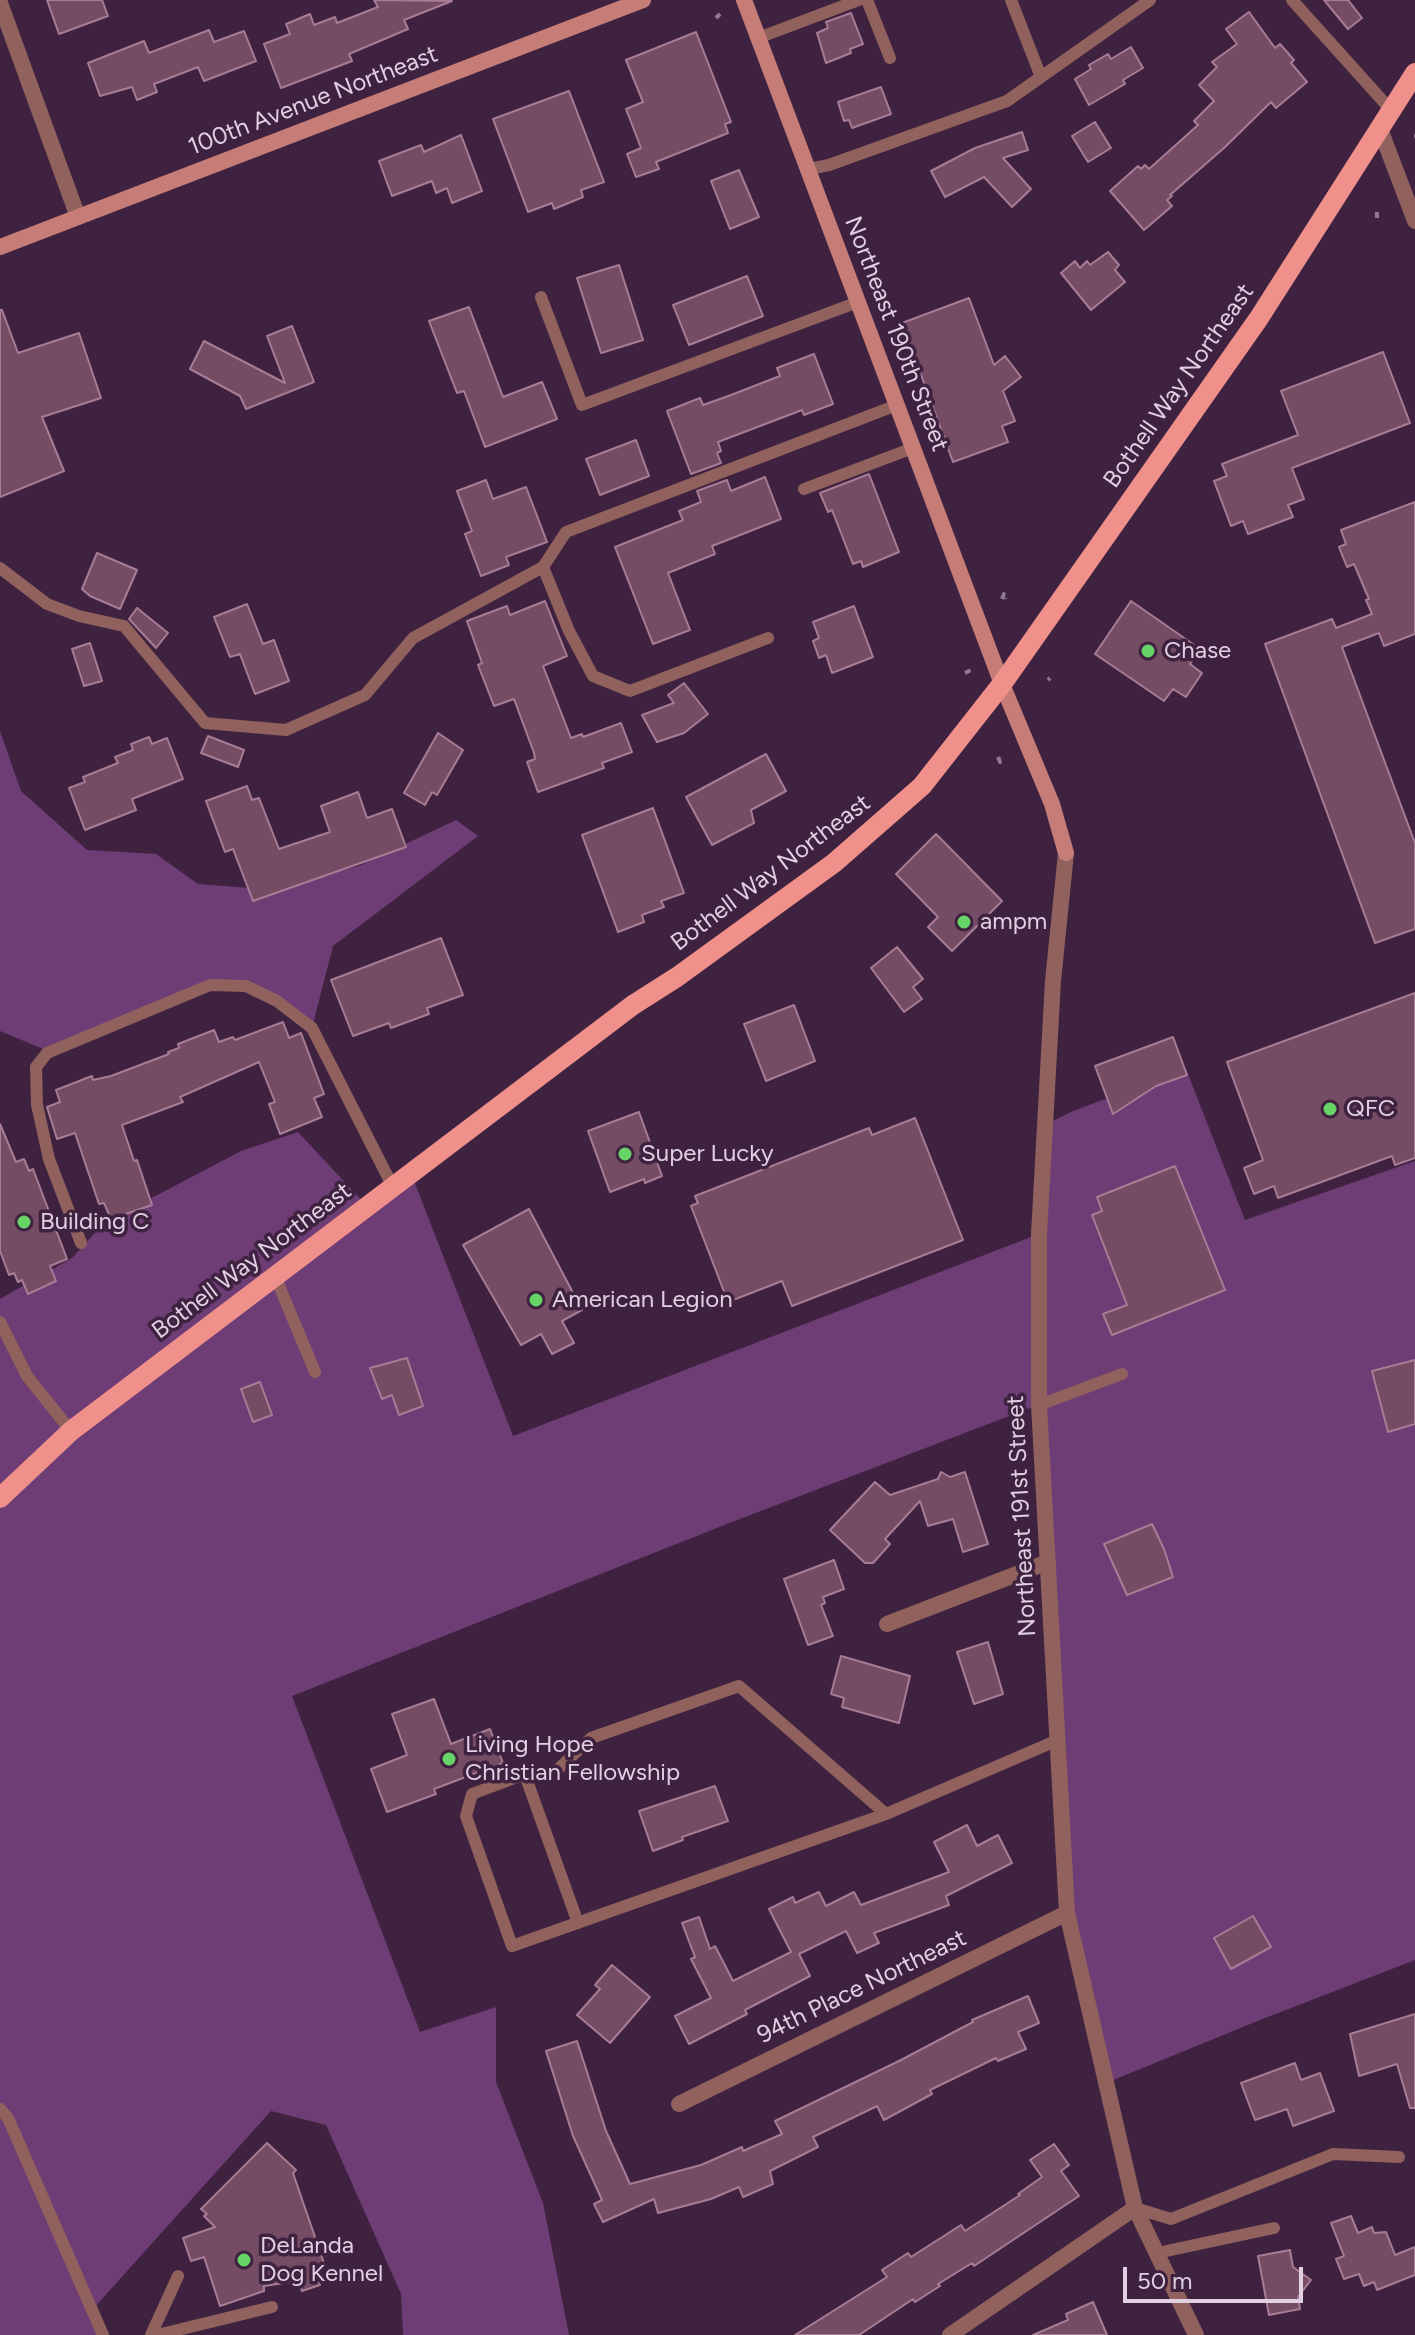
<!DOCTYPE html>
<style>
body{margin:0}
#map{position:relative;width:1415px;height:2335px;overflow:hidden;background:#3e2240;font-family:Figtree,sans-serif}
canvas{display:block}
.scale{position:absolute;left:1123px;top:2267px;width:180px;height:36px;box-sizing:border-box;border:4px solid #e1cfe2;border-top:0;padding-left:10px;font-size:24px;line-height:28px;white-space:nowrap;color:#e1cfe2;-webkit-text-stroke:6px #3e2240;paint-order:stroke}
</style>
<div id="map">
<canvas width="1415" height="2335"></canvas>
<div class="scale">50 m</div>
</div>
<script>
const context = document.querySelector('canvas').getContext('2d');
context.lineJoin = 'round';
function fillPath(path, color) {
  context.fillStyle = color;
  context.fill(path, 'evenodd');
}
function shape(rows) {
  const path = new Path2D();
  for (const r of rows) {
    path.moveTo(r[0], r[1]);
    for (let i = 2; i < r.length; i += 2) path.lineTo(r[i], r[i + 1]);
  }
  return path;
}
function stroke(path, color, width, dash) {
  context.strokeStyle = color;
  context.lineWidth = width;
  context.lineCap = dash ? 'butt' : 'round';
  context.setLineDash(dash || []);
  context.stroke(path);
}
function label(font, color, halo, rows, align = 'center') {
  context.font = font + ' Figtree,sans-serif';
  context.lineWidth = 7;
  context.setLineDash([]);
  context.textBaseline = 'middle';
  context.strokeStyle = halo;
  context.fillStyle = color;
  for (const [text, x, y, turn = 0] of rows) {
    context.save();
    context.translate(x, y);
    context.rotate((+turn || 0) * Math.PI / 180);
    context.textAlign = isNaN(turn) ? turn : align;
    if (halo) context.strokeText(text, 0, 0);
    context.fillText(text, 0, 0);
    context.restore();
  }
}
fillPath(shape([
 [0,731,21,791,87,850,156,854,198,884,262,889,359,866,456,820,478,836,333,946,312,1028,246,986,210,985,43,1049,0,1031],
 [1186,1069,1245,1220,1415,1161,1415,1960,1260,2020,1106,2083,1067,1913,1038,1405,732,1522,292,1696,420,2032,496,2007,496,2082,543,2203,569,2335,403,2335,401,2294,326,2125,271,2111,93,2309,102,2335,0,2335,0,1299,72,1258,104,1223,241,1151,298,1132,367,1206,411,1173,513,1436,1039,1234,1045,1125,1073,1111]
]), '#6f3d75');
const building = shape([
 [47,0,102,0,108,16,59,34,47,0],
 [374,0,452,1,404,20,408,29,349,54,352,61,281,88,264,44,290,34,286,24,310,14,314,25,335,17,337,23,378,7,374,0],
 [1324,0,1348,0,1362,18,1348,29,1324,0],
 [1249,12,1275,48,1280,44,1294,60,1291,63,1307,82,1276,108,1271,102,1224,148,1170,195,1172,196,1167,200,1172,206,1144,230,1110,191,1138,166,1141,169,1145,165,1149,169,1198,125,1194,121,1214,101,1199,85,1217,67,1212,62,1237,44,1226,29,1249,12],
 [851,13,863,44,850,49,851,53,826,63,817,33,828,28,826,22,851,13],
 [209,30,214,42,244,31,256,61,204,81,198,67,154,84,157,92,137,100,132,87,100,96,88,63,144,41,149,53,209,30],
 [696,32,731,122,725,124,728,133,656,162,659,169,636,177,627,154,641,148,626,109,643,102,626,60,696,32],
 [1131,47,1143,68,1123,80,1125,84,1089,105,1075,79,1091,69,1089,65,1108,54,1111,59,1131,47],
 [881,87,891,114,852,128,849,120,844,121,838,102,881,87],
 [569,91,604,182,581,190,583,197,554,209,552,203,528,212,493,119,569,91],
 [1095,122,1111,148,1088,162,1072,136,1095,122],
 [1022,132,1028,150,1003,158,1031,189,1012,207,984,177,945,197,931,171,975,148,1022,132],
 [461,135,482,191,452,203,447,188,436,193,432,181,392,196,379,161,421,145,424,152,461,135],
 [739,170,759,217,730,229,711,181,739,170],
 [1108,252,1119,265,1115,270,1125,282,1091,310,1061,273,1075,261,1080,268,1087,261,1090,265,1108,252],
 [619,265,643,340,601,353,577,278,619,265],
 [747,276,763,316,689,345,673,305,747,276],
 [969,298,994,365,1005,356,1021,377,1003,391,1015,421,1002,426,1008,442,953,462,902,323,969,298],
 [469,307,503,397,542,382,557,419,485,447,464,391,457,393,429,321,469,307],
 [0,310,2,310,18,353,79,333,101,398,42,417,64,471,0,497,0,310],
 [292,326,314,382,246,409,240,396,190,369,204,341,285,383,267,336,292,326],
 [1383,352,1410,423,1292,468,1304,499,1288,505,1293,517,1248,534,1243,521,1231,526,1214,481,1227,476,1222,464,1298,435,1281,391,1383,352],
 [814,354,833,404,804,415,802,410,718,442,721,451,717,453,721,463,691,474,667,411,700,398,703,405,731,395,780,376,777,368,814,354],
 [636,440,649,476,600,495,586,459,636,440],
 [869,474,899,552,863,567,861,561,853,564,832,510,828,512,820,493,869,474],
 [765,477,781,519,712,546,715,554,668,573,690,630,653,644,615,547,683,520,679,511,701,502,697,491,727,480,731,491,765,477],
 [486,480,493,499,526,487,547,542,506,557,509,565,481,576,465,534,472,531,457,491,486,480],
 [1415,502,1415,634,1384,646,1379,633,1342,647,1415,843,1415,929,1375,943,1265,644,1332,619,1336,628,1372,614,1366,600,1369,599,1354,564,1347,567,1339,547,1346,544,1341,530,1415,502],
 [97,553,137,570,120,609,90,596,82,589,97,553],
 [545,601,567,656,543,666,571,738,582,734,583,737,621,723,632,752,602,763,604,768,538,792,527,762,535,759,534,753,514,699,494,706,478,665,482,663,467,621,507,606,510,615,545,601],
 [1131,601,1200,649,1190,664,1202,673,1186,697,1173,689,1164,701,1095,654,1131,601],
 [247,604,263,644,274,640,289,681,255,694,240,654,230,657,214,617,247,604],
 [854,606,873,657,832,673,826,655,819,658,813,641,819,638,813,622,854,606],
 [137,608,168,633,156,648,129,619,137,608],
 [90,643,102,681,84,686,72,649,90,643],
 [684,683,708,714,684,733,657,742,642,715,674,703,668,695,684,683],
 [438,733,463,750,437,795,432,792,425,805,404,793,438,733],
 [208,736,244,750,238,767,201,753,208,736],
 [149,737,152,744,167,738,183,779,132,799,136,810,85,830,69,788,85,782,83,777,118,763,115,757,133,750,131,744,149,737],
 [766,754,786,791,751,810,754,823,712,845,686,797,766,754],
 [247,786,252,800,259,798,279,849,330,832,321,806,358,792,367,818,392,809,406,847,253,901,233,849,225,852,206,801,247,786],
 [653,808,684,893,661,901,664,907,642,915,644,922,618,932,582,835,653,808],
 [936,834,1002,901,952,951,928,927,938,917,896,874,936,834],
 [441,938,463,995,427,1008,429,1014,391,1028,389,1023,353,1036,331,980,441,938],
 [897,947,923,979,913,987,922,999,904,1012,871,968,897,947],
 [1415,993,1415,1158,1395,1165,1392,1156,1278,1198,1274,1186,1254,1194,1244,1168,1263,1160,1227,1062,1415,993],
 [794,1005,815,1061,766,1081,744,1024,794,1005],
 [283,1022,289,1038,301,1033,324,1094,314,1098,322,1117,280,1134,269,1104,275,1102,259,1062,180,1097,183,1102,122,1125,134,1161,137,1160,152,1205,111,1219,104,1203,99,1204,75,1133,57,1139,47,1107,60,1102,56,1090,92,1076,93,1080,111,1076,169,1054,168,1052,179,1048,178,1044,214,1030,219,1042,233,1037,235,1040,283,1022],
 [1173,1037,1187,1075,1156,1086,1113,1114,1095,1066,1173,1037],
 [639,1112,662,1176,645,1183,644,1179,610,1192,588,1131,639,1112],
 [915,1118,963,1240,792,1306,782,1281,728,1302,691,1206,698,1203,695,1196,869,1128,872,1135,915,1118],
 [0,1124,16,1162,24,1159,29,1171,33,1169,67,1259,50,1266,56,1281,28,1294,22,1280,18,1282,14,1273,9,1275,0,1251,0,1124],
 [1175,1166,1225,1290,1112,1335,1103,1314,1127,1305,1092,1215,1102,1211,1097,1197,1175,1166],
 [529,1209,582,1310,562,1321,574,1343,552,1354,541,1334,521,1345,463,1245,529,1209],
 [407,1358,423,1406,399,1415,392,1395,382,1399,370,1368,407,1358],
 [1415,1360,1415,1424,1388,1432,1372,1371,1415,1360],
 [260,1382,272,1415,253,1422,241,1389,260,1382],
 [941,1472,950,1477,965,1472,988,1544,963,1552,953,1519,928,1526,920,1501,885,1539,890,1544,873,1563,865,1563,830,1530,875,1482,890,1495,938,1479,941,1472],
 [1152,1524,1164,1549,1173,1577,1127,1595,1104,1544,1152,1524],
 [834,1560,844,1589,823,1597,825,1603,821,1605,833,1636,808,1645,784,1579,834,1560],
 [988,1642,1003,1694,974,1704,957,1652,988,1642],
 [841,1656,910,1676,899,1723,842,1707,844,1698,831,1694,841,1656],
 [434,1699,451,1744,490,1729,503,1763,434,1789,436,1794,387,1812,371,1769,407,1755,392,1714,434,1699],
 [715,1786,728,1821,682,1837,683,1840,653,1851,639,1811,715,1786],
 [967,1825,977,1846,998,1835,1012,1863,946,1896,949,1905,874,1933,879,1943,857,1953,846,1931,799,1954,810,1976,745,2010,747,2014,689,2044,675,2016,711,1998,691,1959,695,1957,682,1923,699,1917,710,1949,715,1946,733,1981,791,1952,769,1909,793,1897,795,1903,819,1892,826,1906,854,1892,861,1905,949,1872,934,1842,967,1825],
 [1253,1916,1271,1947,1231,1969,1214,1938,1253,1916],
 [612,1965,650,1997,610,2043,577,2015,600,1989,595,1985,612,1965],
 [1028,1996,1039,2023,1018,2032,1026,2049,998,2061,996,2058,930,2090,932,2094,884,2120,877,2106,813,2137,818,2147,770,2171,773,2184,743,2197,739,2187,711,2199,658,2213,654,2199,603,2222,594,2204,602,2200,573,2136,546,2051,577,2041,606,2131,630,2184,701,2165,742,2147,743,2151,782,2134,775,2121,901,2060,973,2022,972,2020,1028,1996],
 [1415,2014,1415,2108,1410,2108,1397,2064,1359,2076,1350,2034,1415,2014],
 [1295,2063,1301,2080,1320,2073,1334,2111,1293,2126,1287,2109,1255,2120,1241,2083,1295,2063],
 [267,2143,296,2170,293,2173,326,2269,316,2272,320,2285,302,2291,298,2281,264,2286,264,2291,220,2306,204,2257,191,2261,183,2238,215,2227,204,2216,207,2214,201,2209,267,2143],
 [1054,2144,1069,2165,1061,2171,1079,2196,974,2266,972,2263,938,2284,940,2286,915,2302,913,2299,859,2335,795,2335,887,2277,882,2270,908,2253,911,2257,961,2225,965,2231,1020,2195,1018,2194,1042,2177,1030,2160,1054,2144],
 [1351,2216,1358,2233,1372,2227,1374,2233,1386,2232,1395,2255,1415,2247,1415,2275,1377,2290,1374,2282,1364,2286,1359,2274,1344,2279,1336,2259,1344,2256,1331,2223,1351,2216],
 [1290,2250,1293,2267,1311,2280,1298,2297,1300,2309,1269,2315,1258,2256,1290,2250],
 [1093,2302,1107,2335,1033,2335,1068,2320,1066,2314,1093,2302]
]);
fillPath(building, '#744c63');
stroke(building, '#a87c95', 2);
stroke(shape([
 [716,18,720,14],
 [1414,136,1415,136],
 [1377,212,1377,219],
 [1002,599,1004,594,1006,599],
 [965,673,971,670],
 [1048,680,1050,678],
 [998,757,1000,762,1001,757]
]), '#907992', 4, [6, 4]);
stroke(shape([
 [867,0,890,58],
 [1011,0,1041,77],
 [1292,0,1391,110],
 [758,38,859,0],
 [809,169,829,165,1007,101,1150,0],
 [541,297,582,405,858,302],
 [804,489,913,448],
 [543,567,569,631,593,676,630,691,768,638],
 [0,568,47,604,79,616,124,626,205,723,286,730,365,695,413,638,543,567,566,532,897,405],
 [81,1243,49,1159,37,1105,36,1067,47,1053,210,985,246,986,277,1001,312,1028,393,1187],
 [275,1276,315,1372],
 [0,1322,27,1376,71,1431],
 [1039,1405,1122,1374],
 [525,1775,578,1923],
 [886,1814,739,1686,591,1738,553,1774,520,1776,472,1794,466,1816,512,1946,886,1814,1058,1740],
 [0,2109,8,2118,103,2335],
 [1135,2208,1171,2219,1333,2154,1399,2157],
 [1157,2253,1274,2228],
 [151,2335,178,2276],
 [157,2335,272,2307]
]), '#90615d', 12);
stroke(shape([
 [0,3,78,217],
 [1380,129,1415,221],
 [1066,853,1053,981,1039,1234,1039,1405,1067,1913,1135,2208,1196,2335],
 [887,1624,1048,1562],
 [679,2104,1067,1913],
 [950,2335,1135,2208]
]), '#90615d', 16);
stroke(shape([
 [744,0,1002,684,1052,804,1066,853],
 [0,247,643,0]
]), '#c67c77', 16);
stroke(shape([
 [0,1498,71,1431,633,1005,677,977,834,863,922,786,1002,684,1259,318,1415,73]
]), '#f0908a', 20);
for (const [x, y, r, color] of [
 [1148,651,8,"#66d467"],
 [964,922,8,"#66d467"],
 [1330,1109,8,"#66d467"],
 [625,1154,8,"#66d467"],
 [24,1222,8,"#66d467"],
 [536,1300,8,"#66d467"],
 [449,1759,8,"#66d467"],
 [244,2260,8,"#66d467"]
]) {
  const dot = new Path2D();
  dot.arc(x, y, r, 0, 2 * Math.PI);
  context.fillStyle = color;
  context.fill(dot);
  stroke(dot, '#3e2240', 3);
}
label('24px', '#e1cfe2', '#3e2240', [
 ["100th Avenue Northeast",313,101,-21],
 ["Northeast 190th Street",896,334,69],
 ["Bothell Way Northeast",1179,386,-55],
 ["Bothell Way Northeast",771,873,-37],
 ["Bothell Way Northeast",252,1261,-37],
 ["Northeast 191st Street",1022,1516,-93],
 ["94th Place Northeast",862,1987,-26]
]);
label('24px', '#e1cfe2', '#3e2240', [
 ["Chase",1164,651],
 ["ampm",980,922],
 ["QFC",1346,1109],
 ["Super Lucky",641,1154],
 ["Building C",40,1222],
 ["American Legion",552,1300],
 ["Living Hope",465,1745],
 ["Christian Fellowship",465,1773],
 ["DeLanda",260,2246],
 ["Dog Kennel",260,2274]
], 'left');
</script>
